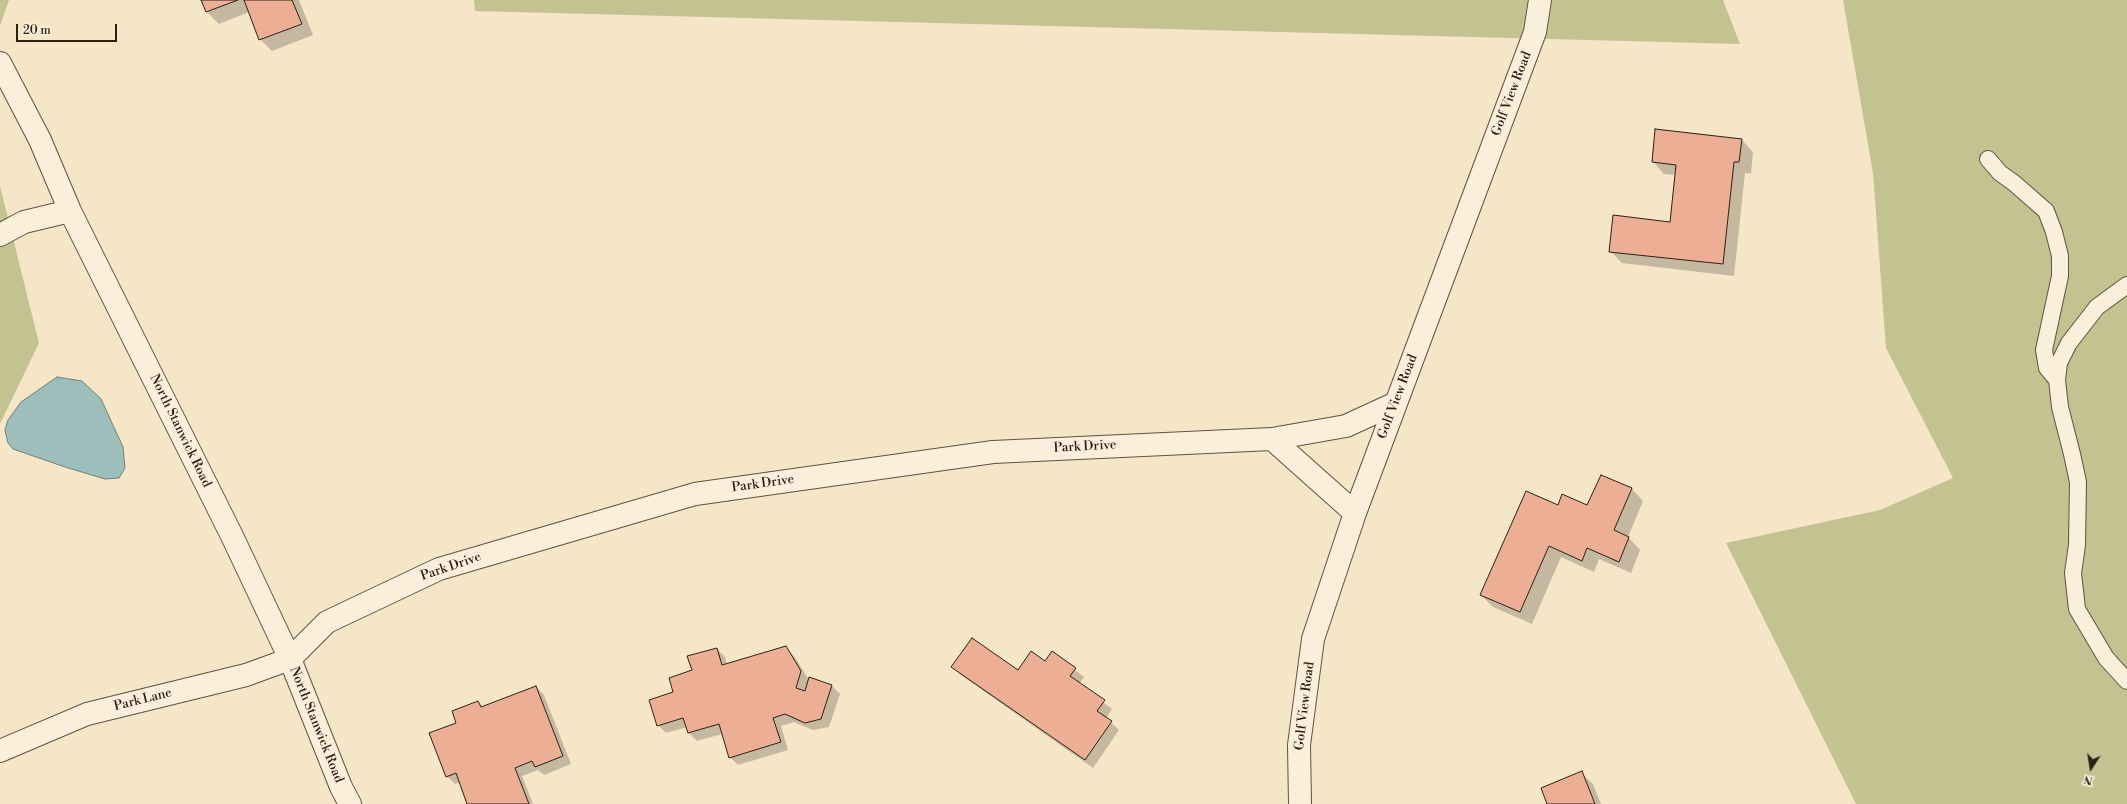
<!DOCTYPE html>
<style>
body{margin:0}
#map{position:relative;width:2127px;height:804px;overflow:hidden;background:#f6e6c8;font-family:"Libre Bodoni",serif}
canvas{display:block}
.north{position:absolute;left:2071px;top:748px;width:40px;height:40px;-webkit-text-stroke:3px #f9efdb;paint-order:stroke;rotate:192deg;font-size:11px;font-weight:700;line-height:16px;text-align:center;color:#2b2012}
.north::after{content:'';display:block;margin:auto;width:14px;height:18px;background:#2b2012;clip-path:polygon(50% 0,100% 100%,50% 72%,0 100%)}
.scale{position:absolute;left:16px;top:24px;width:101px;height:18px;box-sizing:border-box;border:2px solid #2b2012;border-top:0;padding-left:5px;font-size:12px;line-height:14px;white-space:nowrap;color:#2b2012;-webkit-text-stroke:3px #f9efdb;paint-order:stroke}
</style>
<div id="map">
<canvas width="2127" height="804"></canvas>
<div class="north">N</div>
<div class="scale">20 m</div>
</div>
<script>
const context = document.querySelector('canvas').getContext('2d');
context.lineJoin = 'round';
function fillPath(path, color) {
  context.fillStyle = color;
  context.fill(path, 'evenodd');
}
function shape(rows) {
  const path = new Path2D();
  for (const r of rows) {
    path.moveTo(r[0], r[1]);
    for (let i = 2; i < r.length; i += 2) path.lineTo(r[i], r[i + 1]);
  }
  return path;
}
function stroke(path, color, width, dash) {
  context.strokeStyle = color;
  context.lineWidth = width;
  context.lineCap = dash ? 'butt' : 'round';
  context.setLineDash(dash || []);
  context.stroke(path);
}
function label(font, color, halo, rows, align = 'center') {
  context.font = font + ' "Libre Bodoni",serif';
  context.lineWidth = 3;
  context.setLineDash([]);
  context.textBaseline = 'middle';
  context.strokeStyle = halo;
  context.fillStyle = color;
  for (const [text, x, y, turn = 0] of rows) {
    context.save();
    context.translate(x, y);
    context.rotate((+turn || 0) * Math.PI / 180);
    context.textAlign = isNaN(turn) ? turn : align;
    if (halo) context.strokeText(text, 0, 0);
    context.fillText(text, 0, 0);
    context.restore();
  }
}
fillPath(shape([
 [0,0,9,0,0,26],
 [474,0,1723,0,1740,44,475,11],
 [1843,0,2127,0,2127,804,1856,804,1726,543,1880,510,1953,478,1886,348,1873,173],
 [0,186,39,343,0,424]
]), '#c3c391');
const water = shape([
 [57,377,82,381,101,399,123,447,125,468,119,478,105,479,65,467,13,449,8,443,5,430,8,420,21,402,57,377]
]);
fillPath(water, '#9ebebc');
stroke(water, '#707f78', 1);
fillPath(shape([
 [202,0,299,0,313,35,272,51,260,39,249,12,219,24,207,12],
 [1656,130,1742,140,1753,152,1751,174,1745,173,1734,276,1622,263,1610,251,1671,223,1676,175,1664,174,1653,162],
 [1602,476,1632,489,1643,501,1628,537,1640,550,1631,573,1599,559,1594,572,1561,557,1532,624,1493,607,1481,595,1559,506,1588,507],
 [786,648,794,656,809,680,810,678,832,686,840,694,829,727,813,730,794,722,781,726,788,750,738,765,730,757,722,734,697,741,689,733,687,727,666,733,658,725,674,693,693,671,717,649,725,657,727,665],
 [1052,653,1084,677,1079,684,1112,709,1106,718,1119,730,1093,768,961,675,953,667,1018,671,1045,663],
 [536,687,544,695,571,764,544,775,538,770,522,776,533,804,468,804,460,782,455,784,447,776,457,724,478,702,483,707],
 [1581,773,1593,784,1601,804,1548,804]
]), '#0003');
const building = shape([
 [201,0,238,0,206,12,201,0],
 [244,0,292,0,302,24,259,40,244,0],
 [1655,129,1742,139,1739,162,1734,162,1723,264,1609,252,1613,215,1670,222,1676,165,1652,162,1655,129],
 [1601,475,1632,488,1614,530,1629,537,1619,562,1587,548,1582,561,1549,546,1520,612,1480,595,1526,491,1558,505,1562,494,1587,505,1601,475],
 [972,638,1018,670,1031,651,1045,661,1052,651,1076,668,1070,676,1105,700,1097,711,1112,721,1085,760,951,667,972,638],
 [786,646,801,671,796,688,805,691,809,677,832,685,821,719,805,723,785,714,773,718,781,742,729,758,719,724,688,733,683,718,657,726,649,700,673,692,669,678,692,670,687,656,717,648,722,665,786,646],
 [536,686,563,756,535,767,532,761,515,768,529,804,467,804,456,773,446,777,429,733,456,723,452,711,478,701,481,707,536,686],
 [1582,771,1595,804,1547,804,1541,788,1582,771]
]);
fillPath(building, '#ecaf96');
stroke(building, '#2b2012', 1);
const lane = shape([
 [1988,159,2000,173,2014,183,2046,211,2054,232,2060,256,2060,276,2044,350,2047,368,2057,380],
 [2127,285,2097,307,2069,343,2059,363,2057,380,2060,407,2072,454,2078,482,2077,545,2073,573,2077,609,2106,658,2127,681]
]);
const street = shape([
 [0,63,40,140,70,211,233,538,290,659,341,787,350,804],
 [0,235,24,222,70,211],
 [1272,439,1355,513],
 [0,751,87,714,246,675,290,659,327,622,439,569,695,494,993,452,1272,439,1346,426,1396,403],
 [1300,804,1299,745,1313,639,1355,513,1535,32,1540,0]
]);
stroke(lane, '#5e5240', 18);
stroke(street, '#5e5240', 24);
stroke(lane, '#f9efdb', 16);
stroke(street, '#f9efdb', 22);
label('13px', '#2b2012', '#f9efdb', [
 ["Golf View Road",1512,94,-69],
 ["Golf View Road",1398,397,-69],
 ["North Stanwick Road",180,431,64],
 ["Park Drive",1085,447,-3],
 ["Park Drive",763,484,-8],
 ["Park Drive",451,567,-19],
 ["Park Lane",143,700,-14],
 ["Golf View Road",1305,706,-83],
 ["North Stanwick Road",316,725,68]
]);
</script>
